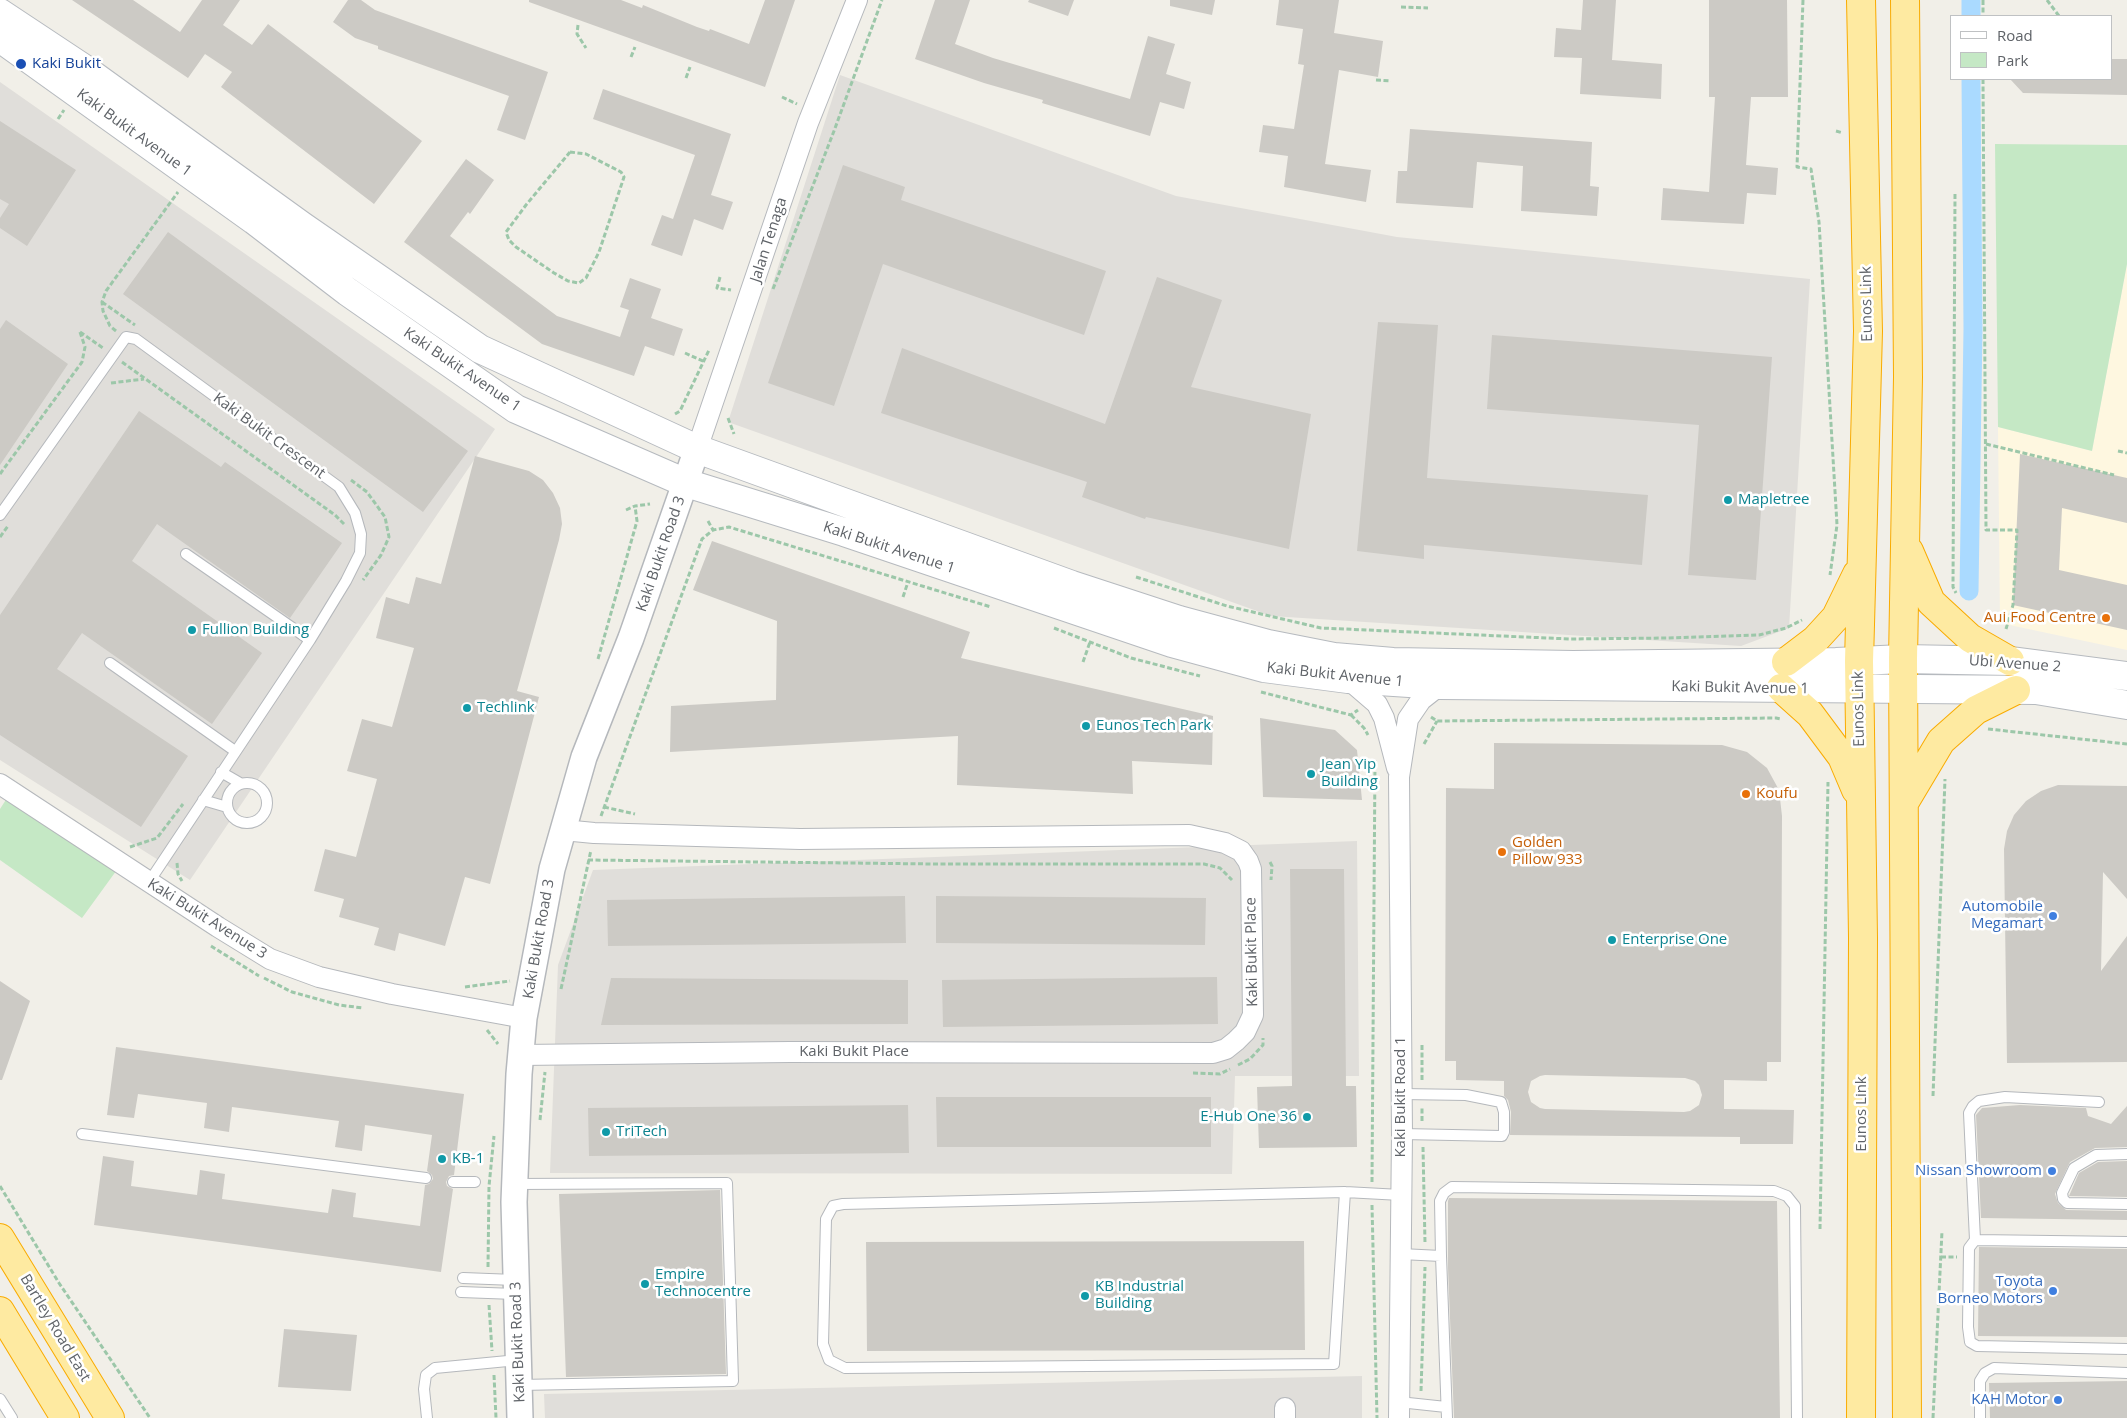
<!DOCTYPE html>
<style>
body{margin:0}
#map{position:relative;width:2127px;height:1418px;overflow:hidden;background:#f1efe8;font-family:"Open Sans",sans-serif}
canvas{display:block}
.legend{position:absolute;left:1950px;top:15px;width:162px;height:65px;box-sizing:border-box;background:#fff;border:1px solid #bfc1c3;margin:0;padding:6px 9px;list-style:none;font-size:15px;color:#5f6368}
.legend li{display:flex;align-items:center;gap:10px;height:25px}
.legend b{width:25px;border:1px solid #bfc1c3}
</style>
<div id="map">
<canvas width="2127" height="1418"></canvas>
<ul class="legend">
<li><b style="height:6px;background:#fff"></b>Road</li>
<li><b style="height:14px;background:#c5e8c5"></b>Park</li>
</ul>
</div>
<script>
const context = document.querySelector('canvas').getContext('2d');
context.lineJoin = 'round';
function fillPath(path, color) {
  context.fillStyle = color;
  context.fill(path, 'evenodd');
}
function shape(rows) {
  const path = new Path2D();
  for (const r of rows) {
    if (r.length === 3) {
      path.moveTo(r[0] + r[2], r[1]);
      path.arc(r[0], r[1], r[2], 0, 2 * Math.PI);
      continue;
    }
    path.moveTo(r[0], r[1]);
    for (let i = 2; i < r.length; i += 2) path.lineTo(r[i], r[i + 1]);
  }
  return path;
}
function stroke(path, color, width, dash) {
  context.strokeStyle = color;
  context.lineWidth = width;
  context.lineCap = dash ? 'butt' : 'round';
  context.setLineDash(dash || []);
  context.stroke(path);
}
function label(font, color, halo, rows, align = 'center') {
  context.font = font + ' "Open Sans",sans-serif';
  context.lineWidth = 5;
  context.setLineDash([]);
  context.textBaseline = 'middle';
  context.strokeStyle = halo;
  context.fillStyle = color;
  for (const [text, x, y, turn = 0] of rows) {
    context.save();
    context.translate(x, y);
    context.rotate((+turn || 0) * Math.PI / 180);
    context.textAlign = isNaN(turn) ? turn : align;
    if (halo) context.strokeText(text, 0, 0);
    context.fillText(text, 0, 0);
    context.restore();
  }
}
fillPath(shape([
 [2127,264,2127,650,2000,623,1998,427,2092,451]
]), '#fef7e0');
fillPath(shape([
 [840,75,1176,196,1397,237,1810,279,1789,628,1741,646,1271,616,728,422],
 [0,82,495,429,190,880,0,760],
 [1357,841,1359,1076,1235,1076,1232,1174,550,1173,558,965,593,870],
 [1362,1376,1362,1418,545,1418,544,1394]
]), '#e0deda');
fillPath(shape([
 [1995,144,2127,145,2127,264,2092,451,1998,427],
 [9,795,119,867,82,918,0,860,0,809]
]), '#c5e8c5');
stroke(shape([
 [1971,0,1971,16],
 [1969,591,1973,329,1971,79]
]), '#aadaff', 19);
fillPath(shape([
 [72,0,133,0,180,32,202,0,240,0,223,25,252,45,268,24,422,141,374,204,221,87,232,72,205,54,188,78],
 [348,0,361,0,375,10,548,72,525,140,497,130,509,96,378,49,378,46,355,38,333,22],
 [529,0,621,0,642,8,643,5,697,27,709,31,710,29,749,44,765,0,795,0,765,87,529,2],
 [935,0,970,0,955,44,993,58,1130,99,1148,36,1175,44,1166,74,1191,82,1184,109,1160,102,1150,136,1042,103,1043,100,984,83,915,59],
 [1029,0,1074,0,1068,16,1028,2],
 [1170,0,1215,0,1212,15,1170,6],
 [1279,0,1339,0,1334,33,1383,41,1378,77,1339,70,1325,164,1371,170,1366,202,1284,187,1288,156,1259,152,1263,125,1294,129,1304,65,1298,64,1303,29,1276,25],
 [1583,0,1616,0,1612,60,1662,64,1661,99,1580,94,1582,58,1554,57,1556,28,1581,30],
 [1709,0,1787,0,1788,97,1751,97,1746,165,1778,168,1776,195,1747,193,1744,224,1661,220,1663,188,1709,192,1715,97,1709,97],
 [2111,59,2127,59,2127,95,2023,93,2010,79,2111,79],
 [603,89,731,134,711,195,733,202,723,230,694,219,682,256,651,245,662,215,673,219,695,155,593,119],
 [0,121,76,170,27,246,0,228,0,218,9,204,0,199],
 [1410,129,1592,142,1590,186,1599,187,1597,216,1521,211,1523,166,1477,162,1473,208,1396,203,1398,171,1407,171],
 [466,159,494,180,470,214,468,212,450,236,557,316,620,337,629,310,620,307,630,278,661,289,651,318,683,329,674,356,645,346,634,376,542,344,404,242],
 [843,165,905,187,901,200,1106,271,1084,335,883,264,834,406,768,383],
 [168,232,468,451,423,512,123,294],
 [1157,277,1222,300,1191,387,1311,414,1289,549,1146,517,1145,519,1082,497,1087,482,881,413,902,348,1105,424],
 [6,320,68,364,0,465,0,329],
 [1378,322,1438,325,1427,478,1648,495,1642,565,1424,545,1424,559,1357,551],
 [1492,335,1772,357,1756,580,1688,575,1699,425,1487,409],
 [139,411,221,467,225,462,342,543,290,618,157,524,132,561,262,653,212,724,82,633,57,669,188,756,141,827,0,735,0,615],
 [2020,454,2127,478,2127,523,2062,508,2059,570,2127,585,2127,630,2013,605],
 [475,456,529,471,543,480,553,493,560,508,562,524,559,540,517,691,539,697,490,884,465,877,445,946,399,933,395,951,374,945,379,928,339,917,344,899,314,891,325,849,356,857,377,779,347,771,362,719,392,727,414,648,376,638,386,597,409,604,416,577,441,584],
 [712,541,970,632,961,658,1213,716,1212,765,1132,761,1133,794,957,785,958,736,670,752,671,706,776,700,777,621,693,590],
 [1260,718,1335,730,1357,750,1362,800,1263,797],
 [1494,743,1722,745,1747,752,1767,768,1779,790,1782,816,1781,1062,1767,1062,1767,1081,1724,1080,1724,1109,1794,1110,1793,1144,1740,1144,1740,1137,1510,1135,1511,1112,1508,1100,1504,1096,1504,1081,1456,1080,1456,1061,1445,1061,1446,788,1494,789],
 [1545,1075,1685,1078,1695,1081,1699,1085,1702,1095,1699,1105,1690,1111,1684,1112,1545,1109,1540,1108,1531,1102,1528,1092,1531,1081,1540,1076],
 [2058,785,2127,786,2127,899,2103,872,2101,971,2127,936,2127,1062,2007,1063,2004,849,2007,831,2014,815,2026,801,2041,791],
 [1290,869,1344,869,1346,1086,1356,1086,1357,1147,1259,1148,1257,1087,1292,1086],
 [905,896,906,943,608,946,607,900],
 [936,896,1206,898,1205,945,936,943],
 [1217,977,1218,1024,943,1027,942,980],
 [611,978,908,980,908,1024,601,1025],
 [0,981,30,1001,2,1080,0,1080],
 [116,1047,464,1094,454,1175,449,1176,446,1182,447,1186,453,1189,441,1272,94,1225,103,1156,134,1161,131,1186,197,1195,200,1170,225,1174,222,1199,328,1213,332,1189,356,1193,353,1217,420,1226,425,1185,429,1184,433,1179,432,1175,427,1171,432,1135,365,1125,362,1151,335,1147,339,1121,232,1107,229,1132,204,1128,207,1103,138,1094,134,1118,107,1115],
 [936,1097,1211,1097,1211,1147,937,1147],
 [908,1105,909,1153,589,1156,588,1108],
 [2020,1105,2086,1108,2088,1116,2111,1124,2127,1106,2127,1147,2095,1148,2070,1162,2055,1194,2058,1203,2066,1210,2127,1211,2127,1220,1981,1218,1976,1115,1982,1108],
 [2127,1161,2127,1197,2069,1196,2079,1173,2098,1162],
 [720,1190,726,1374,566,1377,559,1194],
 [1449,1198,1777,1201,1780,1418,1454,1418,1448,1268,1448,1201],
 [1304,1241,1305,1350,867,1351,866,1242],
 [1979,1247,2127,1249,2127,1337,1978,1336],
 [284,1329,357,1335,351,1391,278,1387],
 [2127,1381,2127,1418,1990,1418,1989,1383]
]), '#cccac5');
const service = shape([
 [0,515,126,337,136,339,339,487,355,513,361,534,360,553,346,581,310,640,149,882],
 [186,554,310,640],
 [110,663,235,751],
 [221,772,240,783],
 [247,803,20],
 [203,800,227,807],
 [1402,1094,1466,1095,1501,1102,1504,1112,1504,1132,1502,1136,1402,1134],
 [82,1134,426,1178],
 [2127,1154,2096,1155,2074,1168,2062,1193,2063,1199,2067,1203,2127,1204],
 [453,1182,475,1182],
 [515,1184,727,1183,733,1381,519,1385],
 [1345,1192,1334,1364,845,1368,829,1360,823,1344,826,1219,833,1206,843,1204,1345,1192,1401,1195],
 [1975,1240,1969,1113,1973,1106,1979,1101,2005,1097,2099,1102],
 [2127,1242,1975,1240,1969,1248,1968,1327,1970,1342,1977,1346,2127,1349],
 [1401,1254,1441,1256,1440,1201,1444,1193,1452,1187,1774,1191,1787,1196,1795,1206,1797,1418],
 [1441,1256,1447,1418],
 [463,1278,515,1280],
 [461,1292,515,1294],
 [0,1399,12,1418],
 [1399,1402,1446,1407],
 [427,1418,424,1389,426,1375,435,1368,518,1360],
 [1980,1418,1980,1381,1985,1373,1994,1368,2127,1373]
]);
const minor = shape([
 [697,449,808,123,857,0],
 [1348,679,1377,704,1384,718,1397,768],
 [0,784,218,927,270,959,319,977,392,994,524,1018],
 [520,1055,790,1052,1213,1053,1226,1049,1236,1041,1245,1032,1253,1015,1251,869,1248,861,1241,851,1225,843,1189,835,800,839,594,833,563,830],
 [1285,1418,1285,1408],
 [1399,1418,1402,1134,1399,777,1408,719,1421,700,1440,685]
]);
const tertiary = shape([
 [520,1418,514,1202,519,1074,524,1018,552,869,584,757,631,638,697,449]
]);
const secondary = shape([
 [0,13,83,68,302,226,480,349,697,449,1072,585,1179,620,1268,644,1334,657,1393,662,1573,665,1836,662,1903,659,2010,661,2127,676],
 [0,38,254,220,348,292,516,409,686,483,844,532,1172,643,1264,668,1348,679,1440,685,2036,690,2127,705]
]);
const trunk = shape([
 [1905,0,1908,377,1903,659,1907,1418],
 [1909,551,1931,602,1970,638,2010,661],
 [1786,662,1815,640,1836,617,1857,574],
 [1781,688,1810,714,1842,757,1856,790],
 [1904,803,1941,741,1976,710,2016,690],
 [0,1238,110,1418],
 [0,1311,65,1418],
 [1861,1418,1863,938,1859,661,1868,331,1861,0]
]);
stroke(service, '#b5b8bc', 12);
stroke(minor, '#b5b8bc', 22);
stroke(tertiary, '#b5b8bc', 28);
stroke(secondary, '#b6babf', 30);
stroke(trunk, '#f9ab00', 30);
stroke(shape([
 [1803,0,1797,167,1811,169,1819,222,1837,525,1830,575],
 [1983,0,1983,16],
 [2047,0,2059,16],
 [1401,7,1428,8],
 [578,25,577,34,586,48],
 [631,57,635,47],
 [686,78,690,67],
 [1983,79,1986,530,2017,530,2013,605,2006,629],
 [1376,80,1391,81],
 [782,97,797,104],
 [58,119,64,110],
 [1836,131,1843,133],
 [570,152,586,154,621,172,624,177,599,252,586,278,579,283,568,281,554,273,516,247,509,240,506,232,526,205,570,152],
 [1955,194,1953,587,1956,593],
 [720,277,717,288,731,290],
 [773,289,834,131,882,0],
 [102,302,135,325],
 [116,331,110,326,103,311,102,302,106,291,178,192],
 [80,332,103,348],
 [685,353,705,362],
 [122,362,335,515,345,525],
 [111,383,144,379],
 [675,414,680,411,709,350],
 [728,418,734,434],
 [1986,444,2114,475],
 [2118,451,2127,453],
 [0,474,82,362,85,347,80,332],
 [351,480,367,492,385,517,389,537,381,555,363,580],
 [626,510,635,506,650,504],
 [708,521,713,530],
 [0,537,8,526],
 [1136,577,1227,606,1321,628,1570,639,1668,638,1759,635,1786,628,1802,620],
 [903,597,908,582],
 [1054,628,1131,658,1200,676],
 [598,659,637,521,635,506],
 [1083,662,1090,642],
 [1261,692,1351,715,1358,710],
 [1351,715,1364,728,1368,735],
 [1431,717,1437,721,1776,718,1781,719],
 [1988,729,2127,744],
 [1424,744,1437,721],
 [604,807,635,814],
 [601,816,702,539,713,530,729,527,991,607],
 [130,847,157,838,183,804],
 [588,860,934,864,1204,864,1220,868,1232,880],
 [1270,862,1272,866,1271,880],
 [177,863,178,874,182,881],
 [211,946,259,976],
 [264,978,292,992,339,1005,363,1008],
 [465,987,510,981],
 [561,989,591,850],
 [487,1030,498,1044],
 [1422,1045,1422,1081],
 [1238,1065,1250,1059,1263,1045,1263,1038],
 [1193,1073,1220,1074,1230,1069],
 [1933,1096,1945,779],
 [540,1120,545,1072],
 [1422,1121,1422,1107],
 [1423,1147,1425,1243],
 [1372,1182,1375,760],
 [0,1186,59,1283,150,1418],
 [1372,1205,1377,1418],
 [1820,1229,1828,782],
 [1941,1257,1957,1257],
 [488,1267,489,1186,494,1136],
 [489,1305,492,1351],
 [494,1375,496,1418],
 [1421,1391,1425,1267],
 [1933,1418,1942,1231]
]), '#9cc7a9', 3, [5, 2.5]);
stroke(service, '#fff', 10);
stroke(minor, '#fff', 20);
stroke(tertiary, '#fff', 25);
stroke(secondary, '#fff', 28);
stroke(trunk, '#feeaa1', 28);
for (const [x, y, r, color] of [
 [21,64,6,"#1a4fb4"],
 [1728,500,5,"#0f9aa8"],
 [2106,618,5,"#e8710a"],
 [192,630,5,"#0f9aa8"],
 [467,708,5,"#0f9aa8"],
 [1086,726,5,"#0f9aa8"],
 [1311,774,5,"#0f9aa8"],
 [1746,794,5,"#e8710a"],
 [1502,852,5,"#e8710a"],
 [2053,916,5,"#3f7fe0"],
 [1612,940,5,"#0f9aa8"],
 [1307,1117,5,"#0f9aa8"],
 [606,1132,5,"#0f9aa8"],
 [442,1159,5,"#0f9aa8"],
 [2052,1171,5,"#3f7fe0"],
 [645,1284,5,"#0f9aa8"],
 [2053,1291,5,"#3f7fe0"],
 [1085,1296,5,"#0f9aa8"],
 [2058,1400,5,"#3f7fe0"]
]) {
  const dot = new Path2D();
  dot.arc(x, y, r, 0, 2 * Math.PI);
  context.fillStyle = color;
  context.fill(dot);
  stroke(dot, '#fff', 2);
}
label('15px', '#164399', '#fff', [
 ["Kaki Bukit",32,64]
], 'left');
label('15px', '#5f6368', '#fff', [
 ["Kaki Bukit Avenue 1",134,133,36],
 ["Jalan Tenaga",769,240,-72],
 ["Eunos Link",1867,304,-91],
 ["Kaki Bukit Avenue 1",462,370,34],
 ["Kaki Bukit Crescent",269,436,36],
 ["Kaki Bukit Avenue 1",889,548,18],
 ["Kaki Bukit Road 3",661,554,-71],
 ["Ubi Avenue 2",2015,664,4],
 ["Kaki Bukit Avenue 1",1335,675,6],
 ["Kaki Bukit Avenue 1",1740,688,1],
 ["Eunos Link",1859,709,-91],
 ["Kaki Bukit Avenue 3",207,919,32],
 ["Kaki Bukit Road 3",539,939,-80],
 ["Kaki Bukit Place",1252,952,-91],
 ["Kaki Bukit Place",854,1052],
 ["Kaki Bukit Road 1",1401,1097,-90],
 ["Eunos Link",1862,1114,-90],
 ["Bartley Road East",55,1328,59],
 ["Kaki Bukit Road 3",518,1342,-92]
]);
label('15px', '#0d838f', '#fff', [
 ["Mapletree",1738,500],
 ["Fullion Building",202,630],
 ["Techlink",477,708],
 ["Eunos Tech Park",1096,726],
 ["Jean Yip",1321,765],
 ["Building",1321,782],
 ["Enterprise One",1622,940],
 ["E-Hub One 36",1297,1117,"right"],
 ["TriTech",616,1132],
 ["KB-1",452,1159],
 ["Empire",655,1275],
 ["Technocentre",655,1292],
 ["KB Industrial",1095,1287],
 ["Building",1095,1304]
], 'left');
label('15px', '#c56008', '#fff', [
 ["Aui Food Centre",2096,618,"right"],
 ["Koufu",1756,794],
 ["Golden",1512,843],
 ["Pillow 933",1512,860]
], 'left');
label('15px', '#366cbe', '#fff', [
 ["Automobile",2043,907],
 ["Megamart",2043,924],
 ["Nissan Showroom",2042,1171],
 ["Toyota",2043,1282],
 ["Borneo Motors",2043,1299],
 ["KAH Motor",2048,1400]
], 'right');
</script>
